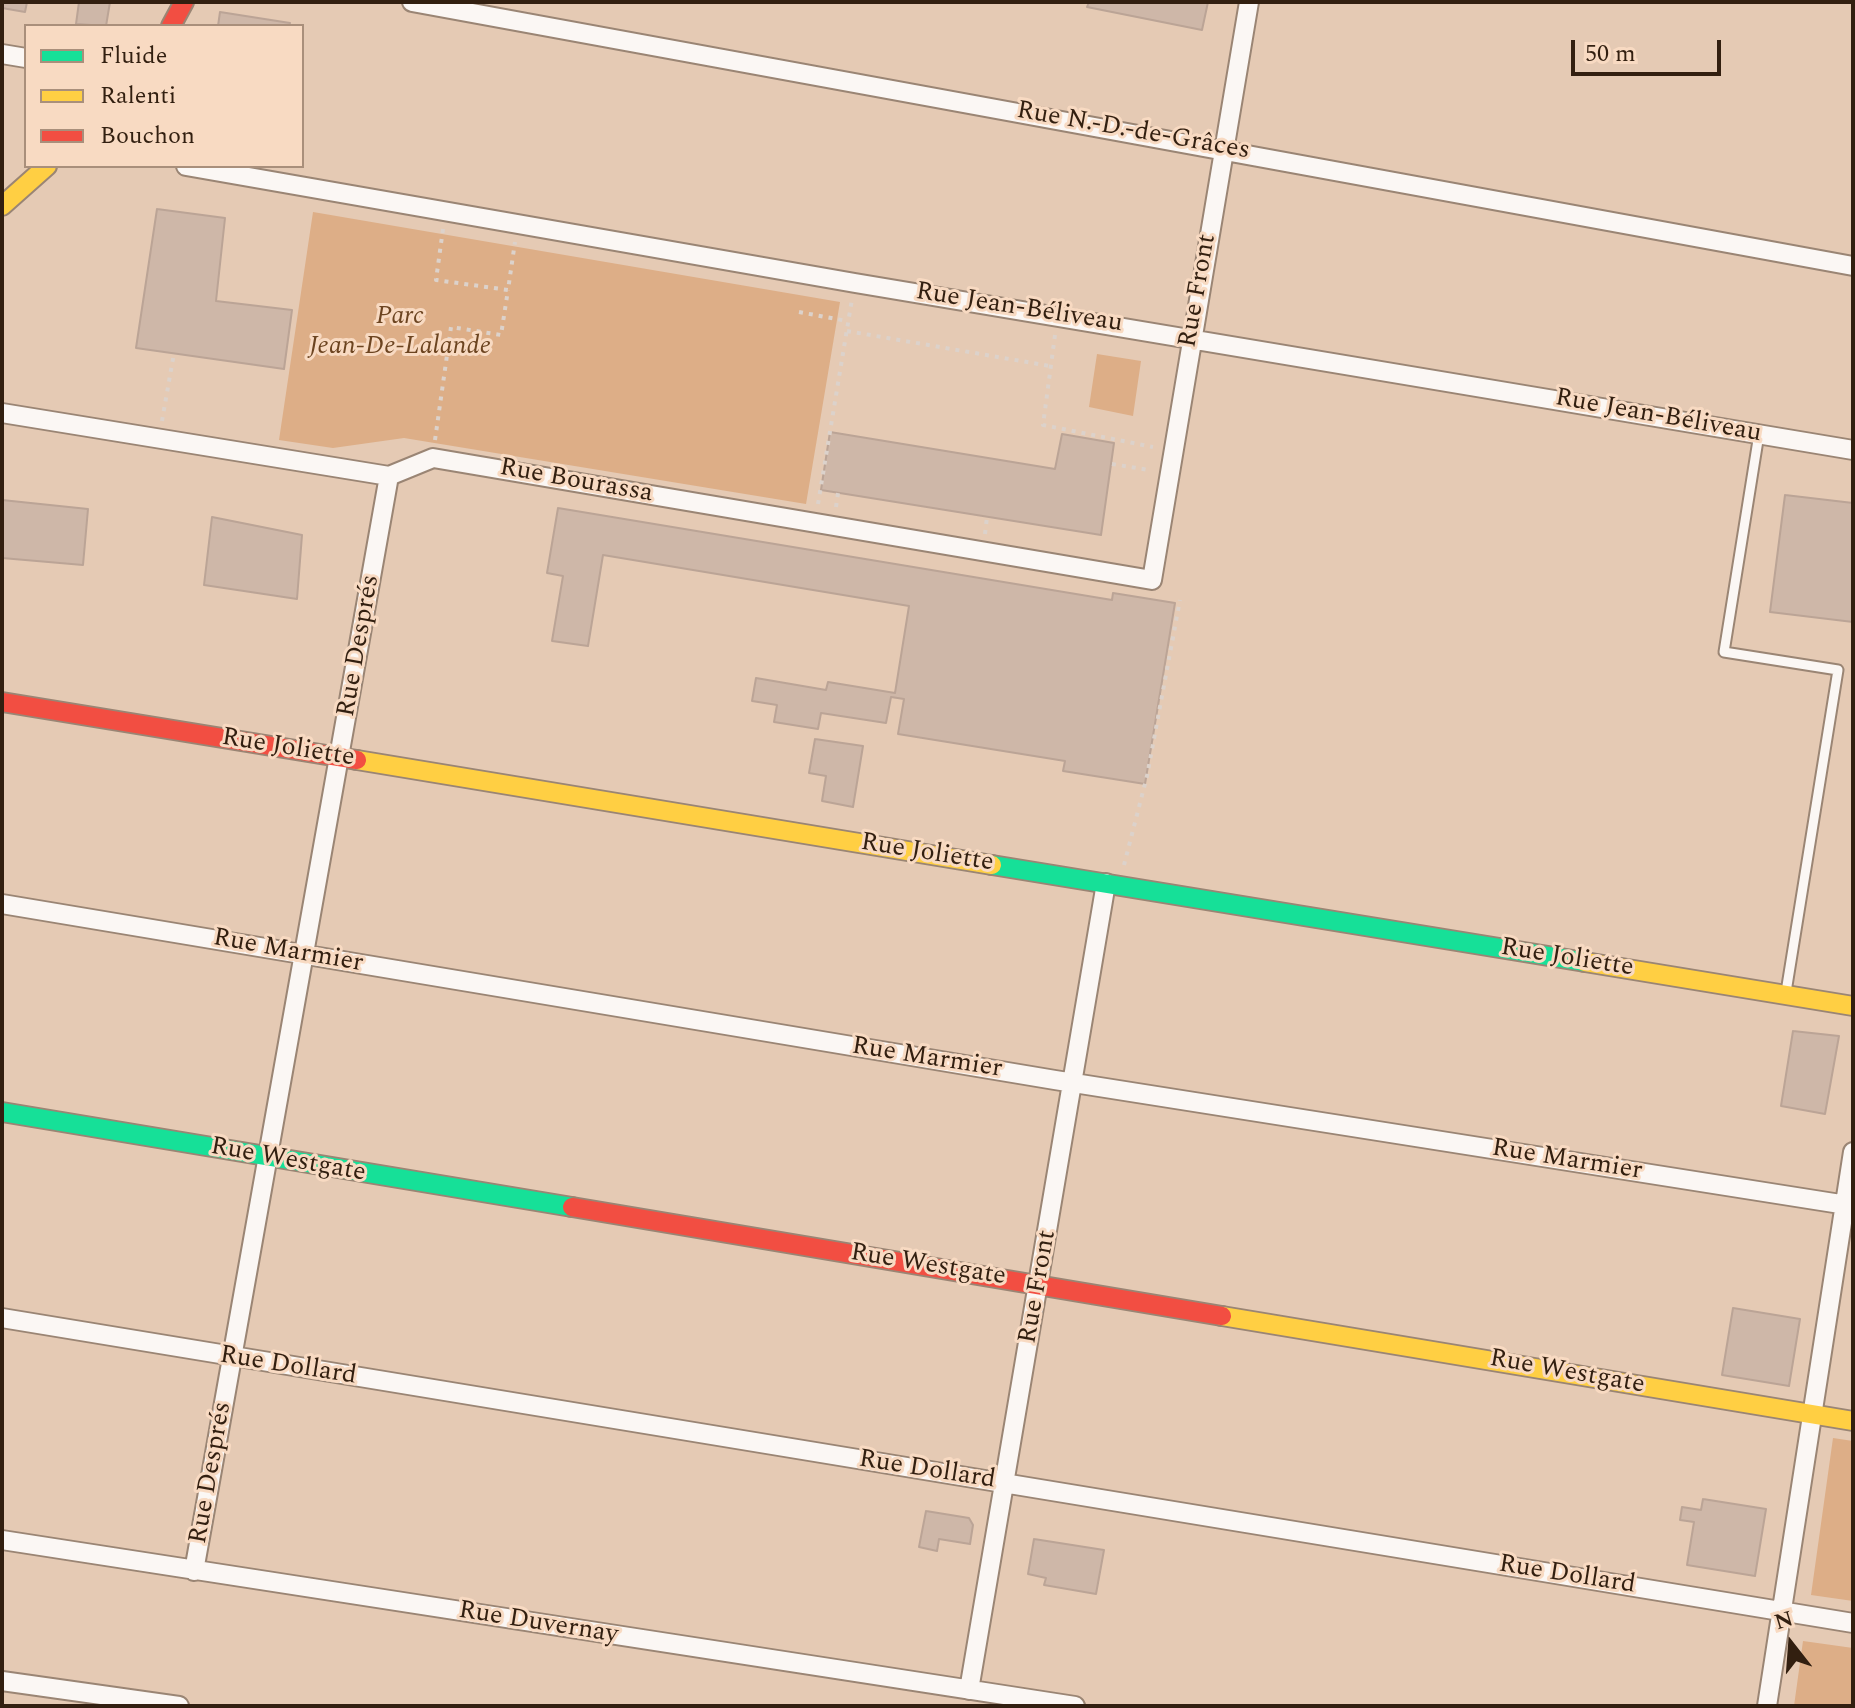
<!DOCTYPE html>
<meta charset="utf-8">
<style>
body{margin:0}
#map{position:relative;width:1855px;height:1708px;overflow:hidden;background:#e5cab4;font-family:Spectral,serif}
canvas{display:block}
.frame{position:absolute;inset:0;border:4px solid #321f10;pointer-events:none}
.legend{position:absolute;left:24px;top:24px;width:280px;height:144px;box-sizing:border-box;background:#f8dac2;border:2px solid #a98f7b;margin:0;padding:10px 14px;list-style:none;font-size:24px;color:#321f10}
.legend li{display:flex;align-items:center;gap:16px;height:40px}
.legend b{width:40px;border:2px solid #a98f7b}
.north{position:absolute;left:1751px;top:1604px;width:80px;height:80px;-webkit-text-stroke:6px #f8dac2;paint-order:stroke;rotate:343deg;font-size:22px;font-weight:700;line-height:32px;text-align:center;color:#321f10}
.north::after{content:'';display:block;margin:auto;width:28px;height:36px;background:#321f10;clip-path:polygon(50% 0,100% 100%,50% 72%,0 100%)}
.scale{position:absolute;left:1571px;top:40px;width:150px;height:36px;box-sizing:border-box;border:4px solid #321f10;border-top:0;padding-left:10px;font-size:24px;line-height:28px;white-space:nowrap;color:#321f10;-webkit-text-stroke:6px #f8dac2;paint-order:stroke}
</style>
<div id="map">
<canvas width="1855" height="1708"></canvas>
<div class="frame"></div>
<ul class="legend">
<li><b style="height:10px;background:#16e098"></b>Fluide</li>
<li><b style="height:10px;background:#ffcf43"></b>Ralenti</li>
<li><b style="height:10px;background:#f24e42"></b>Bouchon</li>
</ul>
<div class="north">N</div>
<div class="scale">50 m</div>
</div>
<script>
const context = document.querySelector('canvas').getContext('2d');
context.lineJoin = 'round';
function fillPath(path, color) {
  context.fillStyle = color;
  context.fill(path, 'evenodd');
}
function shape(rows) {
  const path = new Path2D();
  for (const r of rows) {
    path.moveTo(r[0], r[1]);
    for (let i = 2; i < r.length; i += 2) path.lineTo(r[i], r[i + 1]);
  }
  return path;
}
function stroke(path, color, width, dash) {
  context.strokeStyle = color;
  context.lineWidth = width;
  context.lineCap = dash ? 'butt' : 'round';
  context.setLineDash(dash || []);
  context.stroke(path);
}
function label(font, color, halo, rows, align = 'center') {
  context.font = font + ' Spectral,serif';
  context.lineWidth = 6;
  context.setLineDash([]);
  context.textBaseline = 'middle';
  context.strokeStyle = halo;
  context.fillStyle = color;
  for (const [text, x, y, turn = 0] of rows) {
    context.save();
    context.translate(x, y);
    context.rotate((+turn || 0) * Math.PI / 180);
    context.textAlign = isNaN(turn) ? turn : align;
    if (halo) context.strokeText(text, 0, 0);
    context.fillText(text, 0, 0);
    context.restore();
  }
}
fillPath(shape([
 [313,212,840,302,806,504,404,438,333,448,279,440],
 [1097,354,1141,361,1133,416,1089,407],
 [1833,1438,1853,1441,1853,1601,1811,1595],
 [1803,1641,1853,1648,1851,1706,1794,1706]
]), '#ddae87');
const building = shape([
 [2,2,27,2,25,12,2,8,2,2],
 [79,2,110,2,106,26,76,24,79,2],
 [1089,2,1208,2,1202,30,1087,7,1089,2],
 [220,12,290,23,289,26,218,26,220,12],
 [157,209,225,218,216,301,292,310,284,369,136,348,157,209],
 [830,432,1055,469,1062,434,1114,443,1101,535,821,490,830,432],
 [1785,495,1853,503,1853,622,1770,612,1785,495],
 [2,500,88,509,83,565,2,558,2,500],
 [558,508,1112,600,1113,593,1175,603,1145,784,1063,771,1065,761,898,734,904,699,891,697,886,723,821,713,818,729,774,722,777,705,752,701,756,678,826,690,828,682,895,693,909,606,603,555,588,646,552,641,563,576,547,573,558,508],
 [212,517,302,535,297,599,204,585,212,517],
 [815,739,863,746,853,807,822,801,826,776,809,773,815,739],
 [1793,1031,1839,1036,1825,1114,1781,1106,1793,1031],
 [1733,1308,1800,1319,1789,1386,1722,1375,1733,1308],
 [1703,1499,1766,1509,1755,1576,1687,1565,1694,1522,1680,1520,1682,1507,1701,1510,1703,1499],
 [926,1511,969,1518,973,1525,970,1544,939,1539,937,1551,919,1547,926,1511],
 [1034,1539,1104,1550,1096,1594,1044,1585,1046,1578,1028,1574,1034,1539]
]);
fillPath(building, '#ceb7a8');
stroke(building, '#bba496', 2);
const lane = shape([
 [1759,434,1724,652,1838,670,1786,992]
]);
const street = shape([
 [412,2,1853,266],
 [2,54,26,58],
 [186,166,855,283,1853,450],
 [2,413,389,476,433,458,1152,580,1249,2],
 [2,904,1055,1080,1853,1206],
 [2,1318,1853,1623],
 [2,1540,1075,1706],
 [194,1571,389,476],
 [2,1681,179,1706],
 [969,1690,1106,883],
 [1767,1706,1853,1152]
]);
const fast = shape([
 [992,865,1585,962],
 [2,1112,572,1207]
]);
const slow = shape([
 [2,206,47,166],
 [357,760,992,865],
 [1585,962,1853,1006],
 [1222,1316,1853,1421]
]);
const jam = shape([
 [171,26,184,2],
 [2,702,357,760],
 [572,1207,1222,1316]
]);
stroke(lane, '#9a8574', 13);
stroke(street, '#9a8574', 22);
stroke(fast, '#9a8574', 22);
stroke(slow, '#9a8574', 22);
stroke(jam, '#9a8574', 22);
stroke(shape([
 [443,229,436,280,508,290,515,242],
 [799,312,847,321],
 [847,331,1050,366],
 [1055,335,1043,425,1153,447],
 [162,421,174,353],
 [435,440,451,327,501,335,508,290],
 [1112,464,1149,470],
 [818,504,852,299],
 [836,507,838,493],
 [985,534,987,517],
 [1124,865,1147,776,1180,600]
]), '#dcd2cb', 4, [4, 6]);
stroke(lane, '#fbf7f4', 9);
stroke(street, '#fbf7f4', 18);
stroke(fast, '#16e098', 18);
stroke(slow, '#ffcf43', 18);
stroke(jam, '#f24e42', 18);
label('26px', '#321f10', '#f8dac2', [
 ["Rue N.-D.-de-Grâces",1133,132,10],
 ["Rue Front",1199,291,-80],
 ["Rue Jean-Béliveau",1019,309,9],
 ["Rue Jean-Béliveau",1658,417,10],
 ["Rue Bourassa",576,482,10],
 ["Rue Després",360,646,-80],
 ["Rue Joliette",288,749,9],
 ["Rue Joliette",927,854,9],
 ["Rue Marmier",288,952,10],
 ["Rue Joliette",1567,959,9],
 ["Rue Marmier",927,1059,9],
 ["Rue Westgate",288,1161,10],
 ["Rue Marmier",1567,1161,9],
 ["Rue Westgate",928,1266,9],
 ["Rue Front",1039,1287,-80],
 ["Rue Dollard",288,1367,9],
 ["Rue Westgate",1567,1373,10],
 ["Rue Dollard",927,1471,9],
 ["Rue Després",212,1473,-80],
 ["Rue Dollard",1567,1576,9],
 ["Rue Duvernay",538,1624,9]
]);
label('italic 26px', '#6c4420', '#f8dac2', [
 ["Parc",400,318],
 ["Jean-De-Lalande",400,348]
]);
</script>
